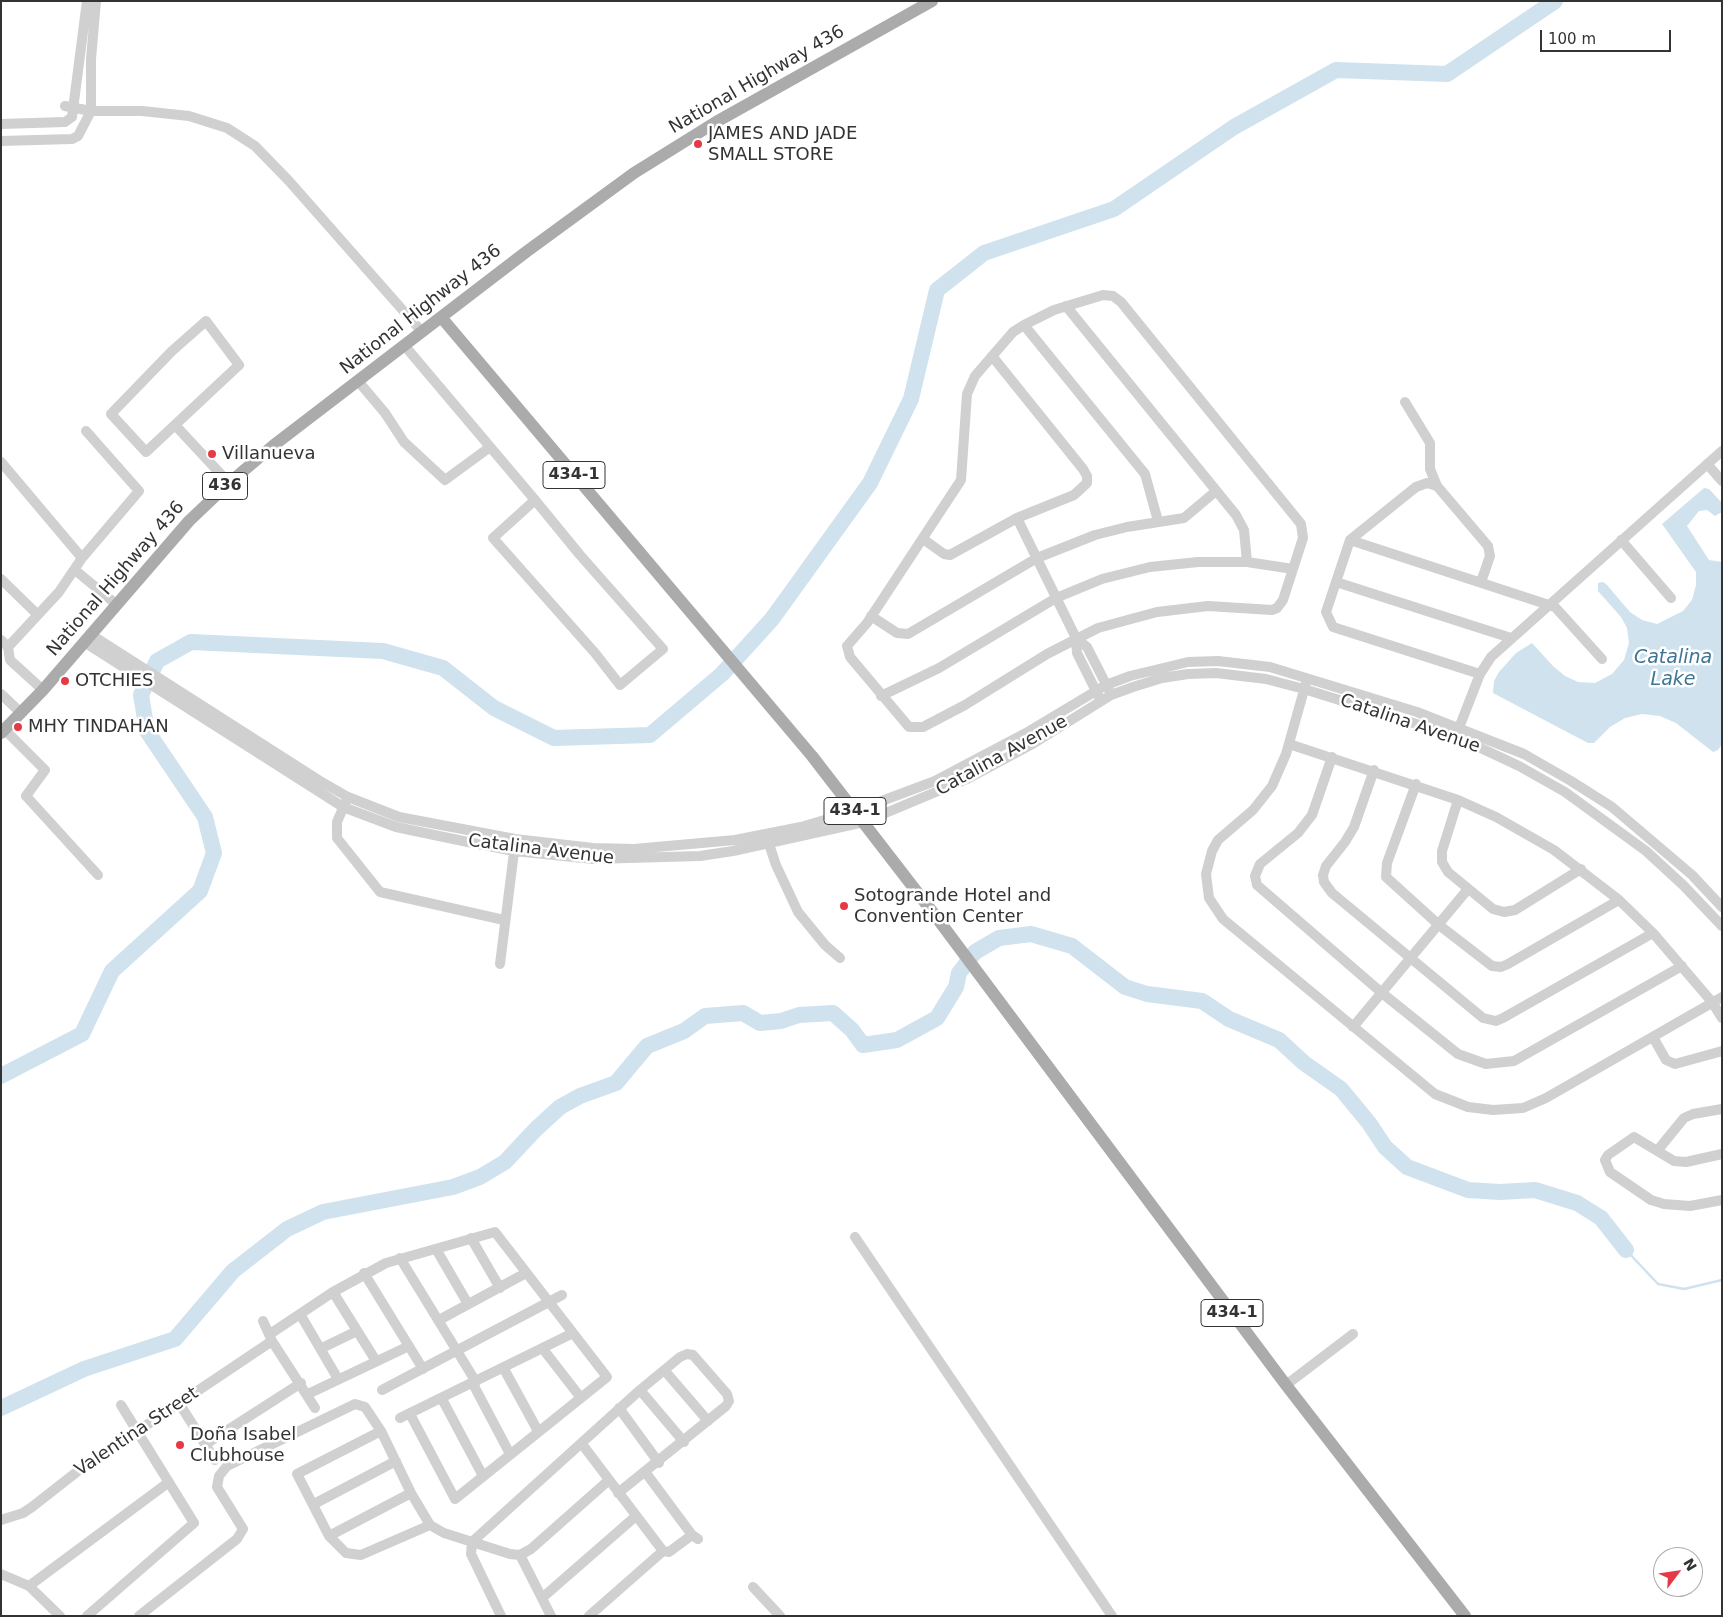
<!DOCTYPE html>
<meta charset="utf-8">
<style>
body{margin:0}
#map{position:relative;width:1723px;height:1617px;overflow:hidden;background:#fff;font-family:"DejaVu Sans",sans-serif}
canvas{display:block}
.frame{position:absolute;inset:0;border:2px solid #333;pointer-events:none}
.north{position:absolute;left:1653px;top:1547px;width:50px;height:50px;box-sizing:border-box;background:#fff;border:1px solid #adadad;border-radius:50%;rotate:59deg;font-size:14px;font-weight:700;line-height:20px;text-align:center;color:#333}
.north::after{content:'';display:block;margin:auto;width:18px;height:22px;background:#e63946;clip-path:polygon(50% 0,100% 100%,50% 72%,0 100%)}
.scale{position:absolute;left:1540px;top:30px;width:131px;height:22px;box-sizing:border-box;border:2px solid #333;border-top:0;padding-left:6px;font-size:15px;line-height:18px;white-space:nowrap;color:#333;-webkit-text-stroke:4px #fff;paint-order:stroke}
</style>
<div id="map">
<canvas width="1723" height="1617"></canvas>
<div class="frame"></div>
<div class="north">N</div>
<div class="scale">100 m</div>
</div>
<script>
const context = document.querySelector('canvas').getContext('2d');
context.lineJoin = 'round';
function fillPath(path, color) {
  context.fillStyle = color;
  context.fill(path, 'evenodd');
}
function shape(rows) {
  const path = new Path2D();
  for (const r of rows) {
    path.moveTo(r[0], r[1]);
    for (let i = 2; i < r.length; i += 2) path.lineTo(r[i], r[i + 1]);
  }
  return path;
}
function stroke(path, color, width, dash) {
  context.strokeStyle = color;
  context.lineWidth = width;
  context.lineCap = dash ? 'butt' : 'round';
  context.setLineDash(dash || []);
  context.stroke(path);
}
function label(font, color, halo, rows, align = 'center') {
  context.font = font + ' "DejaVu Sans",sans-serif';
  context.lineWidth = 5;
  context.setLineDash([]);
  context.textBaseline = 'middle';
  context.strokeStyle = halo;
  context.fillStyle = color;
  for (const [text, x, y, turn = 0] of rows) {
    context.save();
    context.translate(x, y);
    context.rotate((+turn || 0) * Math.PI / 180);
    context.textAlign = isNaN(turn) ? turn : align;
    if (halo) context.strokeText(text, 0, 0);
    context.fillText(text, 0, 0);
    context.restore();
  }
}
fillPath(shape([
 [1704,488,1709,489,1722,503,1722,512,1715,516,1707,510,1699,511,1687,526,1709,560,1722,562,1722,744,1718,750,1713,752,1676,723,1660,716,1642,714,1625,718,1610,727,1594,743,1588,743,1493,693,1494,681,1499,672,1516,653,1532,643,1553,666,1565,676,1578,682,1595,683,1612,674,1624,660,1629,643,1627,628,1621,617,1598,591,1598,583,1603,582,1607,585,1630,612,1642,620,1657,624,1683,611,1692,600,1696,585,1696,572,1662,524]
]), '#cfe2ee');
stroke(shape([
 [1626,1250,1658,1284,1684,1289,1722,1280]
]), '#cfe2ee', 2.5);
stroke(shape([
 [1,1076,82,1034,112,971,200,891,214,853,205,817,147,731,141,695,157,661,191,642,383,651,443,668,494,708,554,738,650,735,722,674,772,619,870,483,911,399,937,290,984,253,1114,209,1234,127,1336,70,1447,74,1555,1],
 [1,1408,84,1369,175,1339,233,1271,287,1229,323,1212,453,1187,480,1177,505,1162,536,1129,560,1107,580,1096,616,1083,647,1046,684,1031,705,1016,743,1013,760,1023,781,1021,799,1015,833,1013,852,1030,863,1045,897,1040,937,1018,956,987,959,973,975,952,999,938,1031,934,1072,946,1125,987,1147,994,1202,1001,1229,1019,1279,1040,1304,1063,1341,1089,1369,1123,1385,1147,1407,1167,1468,1190,1500,1192,1535,1190,1577,1203,1601,1218,1626,1250]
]), '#cfe2ee', 16);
stroke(shape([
 [65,106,91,111,142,111,189,116,227,128,255,146,289,181,422,332],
 [1,124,65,122,72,117,87,1],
 [1,141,72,139,78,136,91,111,91,59,96,1],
 [1103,295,1113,296,1121,302,1301,524,1303,538,1283,600,1277,608,1272,610,1208,606,1157,612,1098,628,1047,654,965,705,923,727,909,727,850,657,847,646,867,623,961,480,967,394,975,376,1013,332,1024,325,1054,310,1103,295],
 [1066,306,1236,515,1244,530,1247,562],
 [206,321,239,365,146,452,111,414,172,351,206,321],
 [1024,325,1145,474,1158,521],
 [404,345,535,500,580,555,663,649,620,685,595,653,493,538,535,500],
 [358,381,385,413,404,442,445,480,490,447],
 [1405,402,1430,443,1430,469,1437,486],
 [175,425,229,483],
 [1,462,82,558],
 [1707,464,1722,481],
 [1017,518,1076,638,1087,647,1110,692],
 [923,539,944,554,950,555,1017,518,1074,495,1087,483,1087,476,1083,469,992,356],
 [1350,540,1555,607,1602,659],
 [1621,540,1671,598],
 [75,570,116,604],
 [1,579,38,615],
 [1336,582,1511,638],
 [871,616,897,633,908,634,1037,558,1095,535,1127,527,1184,518,1216,491],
 [90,634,320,781,348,797,399,817,515,839,593,848,634,849,735,840,801,827,855,811,935,781,1026,733,1106,685,1130,676,1188,662,1218,661,1270,667,1417,712,1524,754,1571,781,1612,807,1692,875,1722,907],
 [1076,638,1077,653,1099,697],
 [1,640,8,647,10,660,43,690],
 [84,642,343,807,396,827,463,841,514,851,593,859,700,856,733,851,864,822,967,779,1034,743,1111,695,1133,687,1162,678,1188,674,1216,673,1266,679,1304,689,1455,736,1519,766,1565,792,1646,851,1683,885,1722,926],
 [8,647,59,592,82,558,139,491,86,431],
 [1480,674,1333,627,1326,612,1350,540,1416,487,1427,483,1437,486,1488,546,1490,556,1481,582],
 [1306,683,1286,754,1272,786,1253,810,1218,840,1212,851,1206,874,1209,898,1223,919,1435,1094,1468,1107,1493,1110,1523,1108,1546,1098,1722,997],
 [1,694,20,712],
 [881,696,939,668,1056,598,1102,579,1150,567,1198,562,1247,562,1293,569],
 [4,729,45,770,26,796,98,875],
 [1457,733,1480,674,1491,657,1722,451],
 [1289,744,1458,800,1496,817,1554,850,1619,900,1653,933,1712,1002,1722,1018],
 [1332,757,1312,815,1298,833,1260,864,1255,876,1257,885,1382,993,1458,1054,1486,1064,1514,1061,1682,966],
 [1374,770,1354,827,1345,842,1326,866,1323,875,1324,882,1332,893,1483,1018,1496,1021,1503,1018,1653,933],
 [1416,784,1387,863,1386,877,1439,925,1492,966,1501,967,1508,964,1619,900],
 [1458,800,1442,851,1442,862,1448,872,1493,909,1504,912,1515,910,1581,869],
 [346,801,337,822,337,838,380,892,504,920],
 [770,839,769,844,776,865,798,912,825,945,840,958],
 [500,964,515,844],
 [1353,1027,1468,889],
 [1653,1037,1666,1060,1675,1064,1722,1051],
 [1657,1151,1684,1118,1693,1114,1722,1109],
 [1722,1154,1686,1162,1674,1161,1634,1137,1608,1155,1605,1160,1610,1172,1651,1200,1664,1204,1690,1206,1722,1200],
 [855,1237,1112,1616],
 [471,1238,500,1288],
 [436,1249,468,1304],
 [400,1258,476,1382],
 [364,1273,423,1369],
 [333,1292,376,1361],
 [300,1314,338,1379],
 [439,1320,526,1273],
 [263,1321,272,1341,315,1408],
 [270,1334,333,1292,386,1263,495,1232,607,1377,455,1499,410,1414],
 [322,1348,357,1331],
 [543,1349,581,1398],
 [504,1369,538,1431],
 [665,1371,708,1421],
 [473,1384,510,1454],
 [1286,1385,1353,1334],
 [382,1390,562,1295],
 [640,1390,684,1442],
 [308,1394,409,1346],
 [442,1399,483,1476],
 [179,1403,215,1460],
 [619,1408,659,1463],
 [400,1418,573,1333],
 [381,1431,297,1474,329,1536,346,1553,361,1555,430,1525],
 [206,1444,301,1383],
 [582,1444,663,1551,669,1552,692,1535],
 [646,1473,692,1535,698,1539],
 [314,1504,396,1461],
 [1,1520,23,1513,32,1507,78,1471,272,1341],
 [329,1536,411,1493],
 [520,1555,551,1616],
 [1,1574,29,1586,60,1616],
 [29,1586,169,1482],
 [753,1587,780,1616],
 [542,1598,636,1516],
 [87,1616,194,1523,121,1405],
 [139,1616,237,1539,243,1529,217,1487,219,1476,227,1466,355,1404,365,1407,381,1431,411,1493,430,1525,444,1533,510,1554,520,1555,531,1549,609,1480],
 [501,1616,471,1554,472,1542,640,1390,680,1357,687,1354,693,1355,727,1394,729,1401,726,1406,618,1493],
 [589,1616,663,1551]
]), '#d0d0d0', 10);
stroke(shape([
 [441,317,812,756,934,914,1286,1385,1465,1616],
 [1,733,43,690,189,521,229,483,274,445,526,252,634,173,716,122,932,1]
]), '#ababab', 12);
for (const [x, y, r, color] of [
 [698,144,5,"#e63946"],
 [212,454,5,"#e63946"],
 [65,681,5,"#e63946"],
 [18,727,5,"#e63946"],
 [844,906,5,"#e63946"],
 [180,1445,5,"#e63946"]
]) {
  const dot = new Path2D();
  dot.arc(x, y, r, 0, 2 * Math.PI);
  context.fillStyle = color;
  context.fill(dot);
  stroke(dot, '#fff', 2);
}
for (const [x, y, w] of [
 [574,475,62],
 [225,486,45],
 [855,811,62],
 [1232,1313,62]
]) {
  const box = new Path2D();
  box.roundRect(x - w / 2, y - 13.5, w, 27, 4);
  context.fillStyle = '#fff';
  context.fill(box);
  stroke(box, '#333', 1);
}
label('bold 16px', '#333', null, [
 ["434-1",574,475],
 ["436",225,486],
 ["434-1",855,811],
 ["434-1",1232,1313]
]);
label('18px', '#333', '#fff', [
 ["National Highway 436",757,80,-30],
 ["National Highway 436",421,310,-38],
 ["National Highway 436",116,579,-49],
 ["Catalina Avenue",1410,724,19],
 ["Catalina Avenue",1002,756,-29],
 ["Catalina Avenue",541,850,7],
 ["Valentina Street",137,1432,-34]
]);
label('18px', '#333', '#fff', [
 ["JAMES AND JADE",708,134],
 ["SMALL STORE",708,155],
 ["Villanueva",222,454],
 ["OTCHIES",75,681],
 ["MHY TINDAHAN",28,727],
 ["Sotogrande Hotel and",854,896],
 ["Convention Center",854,917],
 ["Doña Isabel",190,1435],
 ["Clubhouse",190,1456]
], 'left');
label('italic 19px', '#3f7597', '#fff', [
 ["Catalina",1673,658],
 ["Lake",1673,680]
]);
</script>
